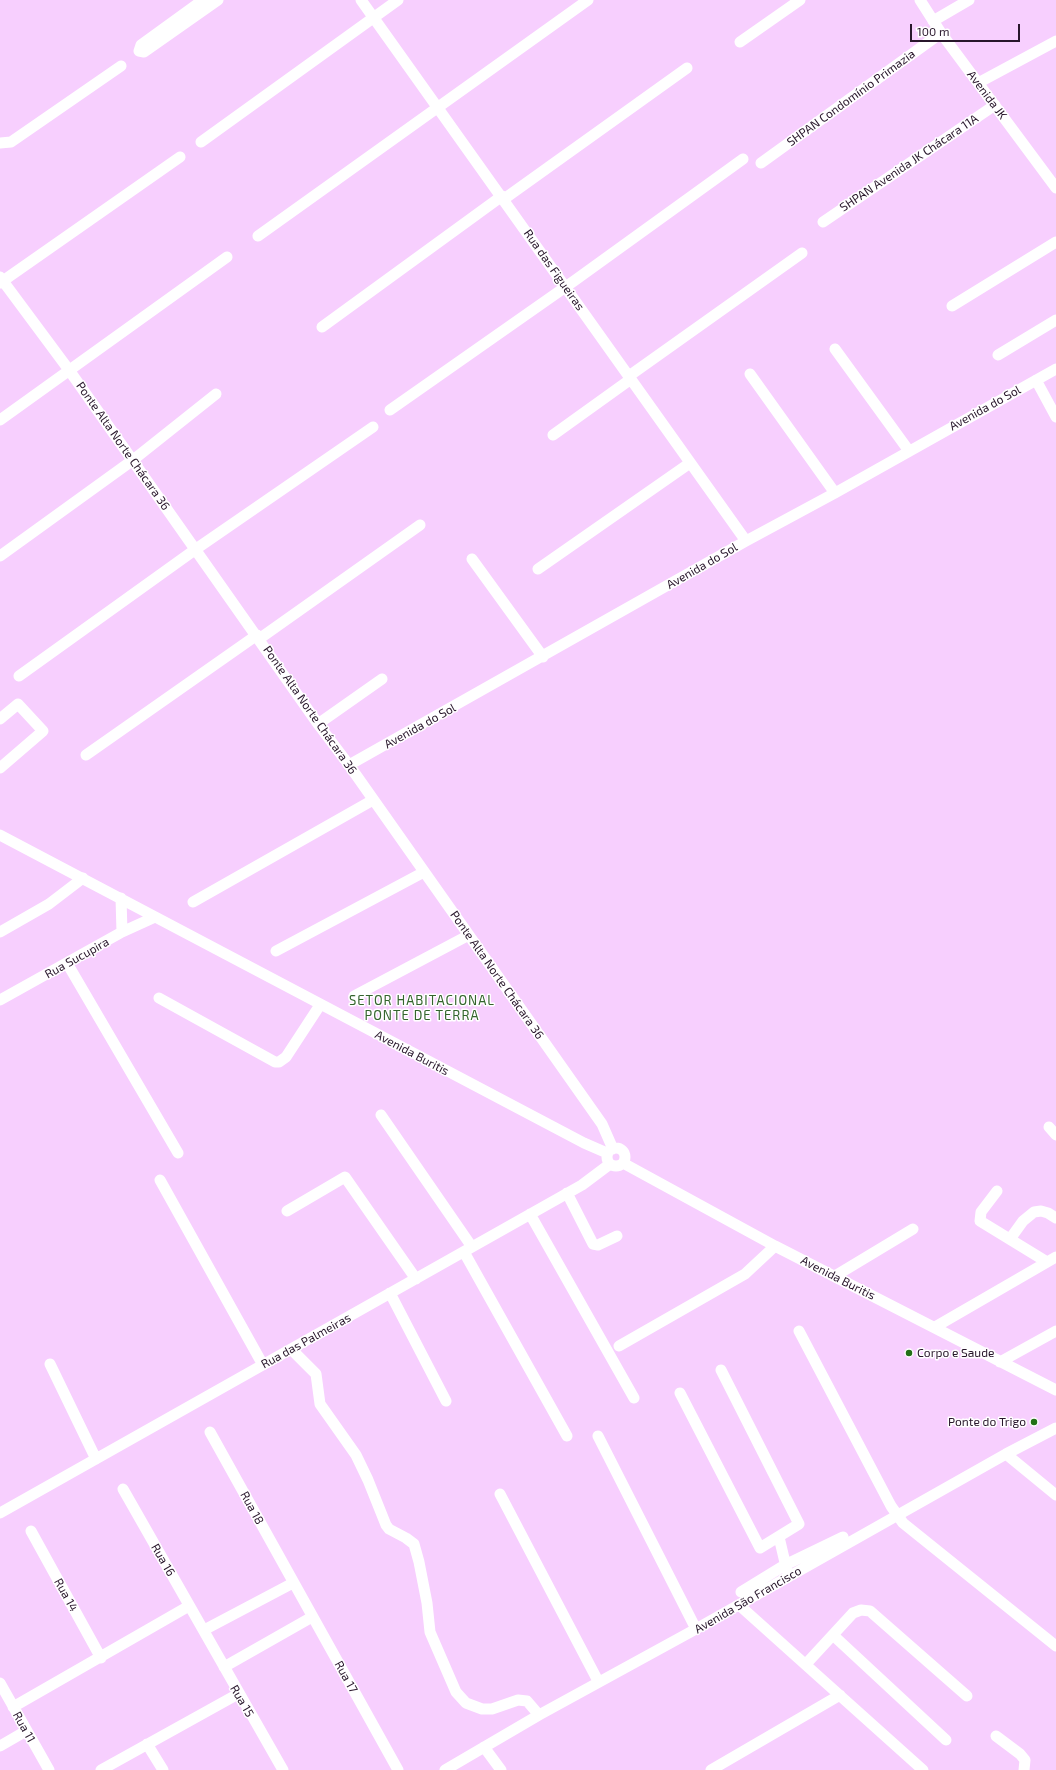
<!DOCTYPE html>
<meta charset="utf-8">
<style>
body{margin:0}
#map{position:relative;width:1056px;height:1770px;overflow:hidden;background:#f7cffe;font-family:"Exo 2",sans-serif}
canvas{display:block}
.scale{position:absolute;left:910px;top:24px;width:110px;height:18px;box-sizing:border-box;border:2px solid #28162b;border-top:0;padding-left:5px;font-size:12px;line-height:14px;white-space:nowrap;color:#28162b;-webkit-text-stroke:3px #fff;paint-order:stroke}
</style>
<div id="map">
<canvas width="1056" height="1770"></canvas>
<div class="scale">100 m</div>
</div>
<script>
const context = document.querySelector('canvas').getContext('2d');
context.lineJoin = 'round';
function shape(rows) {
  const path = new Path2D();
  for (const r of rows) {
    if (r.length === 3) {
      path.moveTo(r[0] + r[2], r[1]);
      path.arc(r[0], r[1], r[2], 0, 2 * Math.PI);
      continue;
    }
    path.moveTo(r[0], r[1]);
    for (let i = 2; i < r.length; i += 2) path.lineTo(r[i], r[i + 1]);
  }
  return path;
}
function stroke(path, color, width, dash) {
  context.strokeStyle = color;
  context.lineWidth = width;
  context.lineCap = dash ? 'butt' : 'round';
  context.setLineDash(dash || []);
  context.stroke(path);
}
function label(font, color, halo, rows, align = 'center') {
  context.font = font + ' "Exo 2",sans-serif';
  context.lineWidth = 3;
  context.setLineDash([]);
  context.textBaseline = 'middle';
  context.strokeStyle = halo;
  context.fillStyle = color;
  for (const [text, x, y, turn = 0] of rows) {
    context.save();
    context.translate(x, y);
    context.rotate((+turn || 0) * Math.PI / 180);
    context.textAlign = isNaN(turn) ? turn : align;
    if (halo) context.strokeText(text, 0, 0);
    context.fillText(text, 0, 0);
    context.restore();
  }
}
stroke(shape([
 [203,0,141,45,139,51,144,52,218,0],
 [361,0,746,541],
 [920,0,941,33,1056,188],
 [933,21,969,0],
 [740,42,800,0],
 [978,83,1056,41],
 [201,142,398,0],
 [0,143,11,142,121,66],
 [761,163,941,33],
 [504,199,687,68],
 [823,222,995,105],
 [258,236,588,0],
 [0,277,69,370,318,724,349,765,602,1124,613,1149],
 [0,283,180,157],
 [952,306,1056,242],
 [322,327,502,196],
 [835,349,909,451],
 [998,355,1056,320],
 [750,374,835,493],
 [629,376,802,253],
 [1036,380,1056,417],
 [390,410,574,281,743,159],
 [0,420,227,257],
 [553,435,631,379],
 [0,556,133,460,216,394],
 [472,559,543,657],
 [538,569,690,463],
 [259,639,420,525],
 [19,676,196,549,373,427],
 [0,719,18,704,43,731,0,768],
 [318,724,382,679],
 [86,755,257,635],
 [349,765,746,541,835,493,1056,369],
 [0,835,584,1143,607,1153],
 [121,898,122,932],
 [193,902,373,800],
 [0,932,49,904,83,878],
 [276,951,424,872],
 [67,963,178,1153],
 [354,996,469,935],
 [159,998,275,1062,279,1062,286,1057,320,1005],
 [0,1000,122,932,155,917],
 [381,1115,472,1247],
 [1049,1127,1056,1135],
 [616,1157,9],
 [623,1163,775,1246,1056,1390],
 [160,1180,263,1365],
 [997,1191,981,1212,980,1221,1047,1262],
 [567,1193,593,1244,598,1245,617,1236],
 [287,1211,345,1177,416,1279],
 [530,1214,634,1398],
 [1010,1239,1023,1221,1034,1212,1041,1211,1048,1213,1056,1218],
 [464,1252,567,1436],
 [835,1276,913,1229],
 [390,1293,446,1401],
 [935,1327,1056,1257],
 [799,1331,891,1506,903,1523,1056,1646],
 [619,1346,745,1274,775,1246],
 [291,1349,316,1374,320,1404,356,1455,368,1480,386,1525,389,1529,406,1538,414,1544,419,1562,427,1603,430,1632,456,1692,466,1703,482,1709,492,1709,518,1700,527,1701,539,1715],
 [1000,1362,1056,1331],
 [50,1364,96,1459],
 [680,1393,760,1548,799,1524,721,1370],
 [210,1432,398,1770],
 [598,1436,696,1629],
 [1006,1454,1056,1495],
 [123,1489,283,1770],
 [500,1494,598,1681],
 [0,1513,582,1185,610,1164],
 [31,1531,101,1658],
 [779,1537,787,1571],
 [741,1592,785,1565,843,1537],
 [739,1605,923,1770],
 [204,1630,293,1583],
 [834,1636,946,1740],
 [806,1664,853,1613,861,1610,870,1611,967,1696],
 [224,1667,312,1617],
 [0,1683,49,1770],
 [13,1707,189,1606],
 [996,1736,1020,1754,1025,1760,1024,1770],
 [147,1744,163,1770],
 [0,1746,26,1731],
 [484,1747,501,1770],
 [101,1770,238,1694],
 [445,1770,539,1715,696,1629,1006,1454,1056,1428],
 [711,1770,840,1695]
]), '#fff', 11);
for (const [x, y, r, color] of [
 [909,1353,4,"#227016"],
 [1034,1422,4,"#227016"]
]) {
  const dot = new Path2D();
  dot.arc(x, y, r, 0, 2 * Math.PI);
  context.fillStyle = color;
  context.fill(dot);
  stroke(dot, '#fff', 1.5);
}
label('12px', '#28162b', '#fff', [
 ["Avenida JK",987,95,53],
 ["SHPAN Condomínio Primazia",851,98,-36],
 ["SHPAN Avenida JK Chácara 11A",909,163,-34],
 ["Rua das Figueiras",554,270,55],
 ["Avenida do Sol",985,408,-29],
 ["Ponte Alta Norte Chácara 36",123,446,55],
 ["Avenida do Sol",702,566,-30],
 ["Ponte Alta Norte Chácara 36",310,710,55],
 ["Avenida do Sol",420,726,-29],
 ["Rua Sucupira",77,958,-29],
 ["Ponte Alta Norte Chácara 36",497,975,55],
 ["Avenida Buritis",412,1053,28],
 ["Avenida Buritis",838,1278,27],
 ["Rua das Palmeiras",306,1341,-29],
 ["Rua 18",252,1508,61],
 ["Rua 16",163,1560,60],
 ["Rua 14",66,1595,61],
 ["Avenida São Francisco",748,1600,-30],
 ["Rua 17",346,1677,61],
 ["Rua 15",242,1701,60],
 ["Rua 11",24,1727,61]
]);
label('12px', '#28162b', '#fff', [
 ["Corpo e Saude",917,1353],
 ["Ponte do Trigo",1026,1422,"right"]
], 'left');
context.letterSpacing = '1px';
label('13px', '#34642d', '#fff', [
 ["SETOR HABITACIONAL",422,1001],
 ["PONTE DE TERRA",422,1016]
]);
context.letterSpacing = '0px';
</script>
